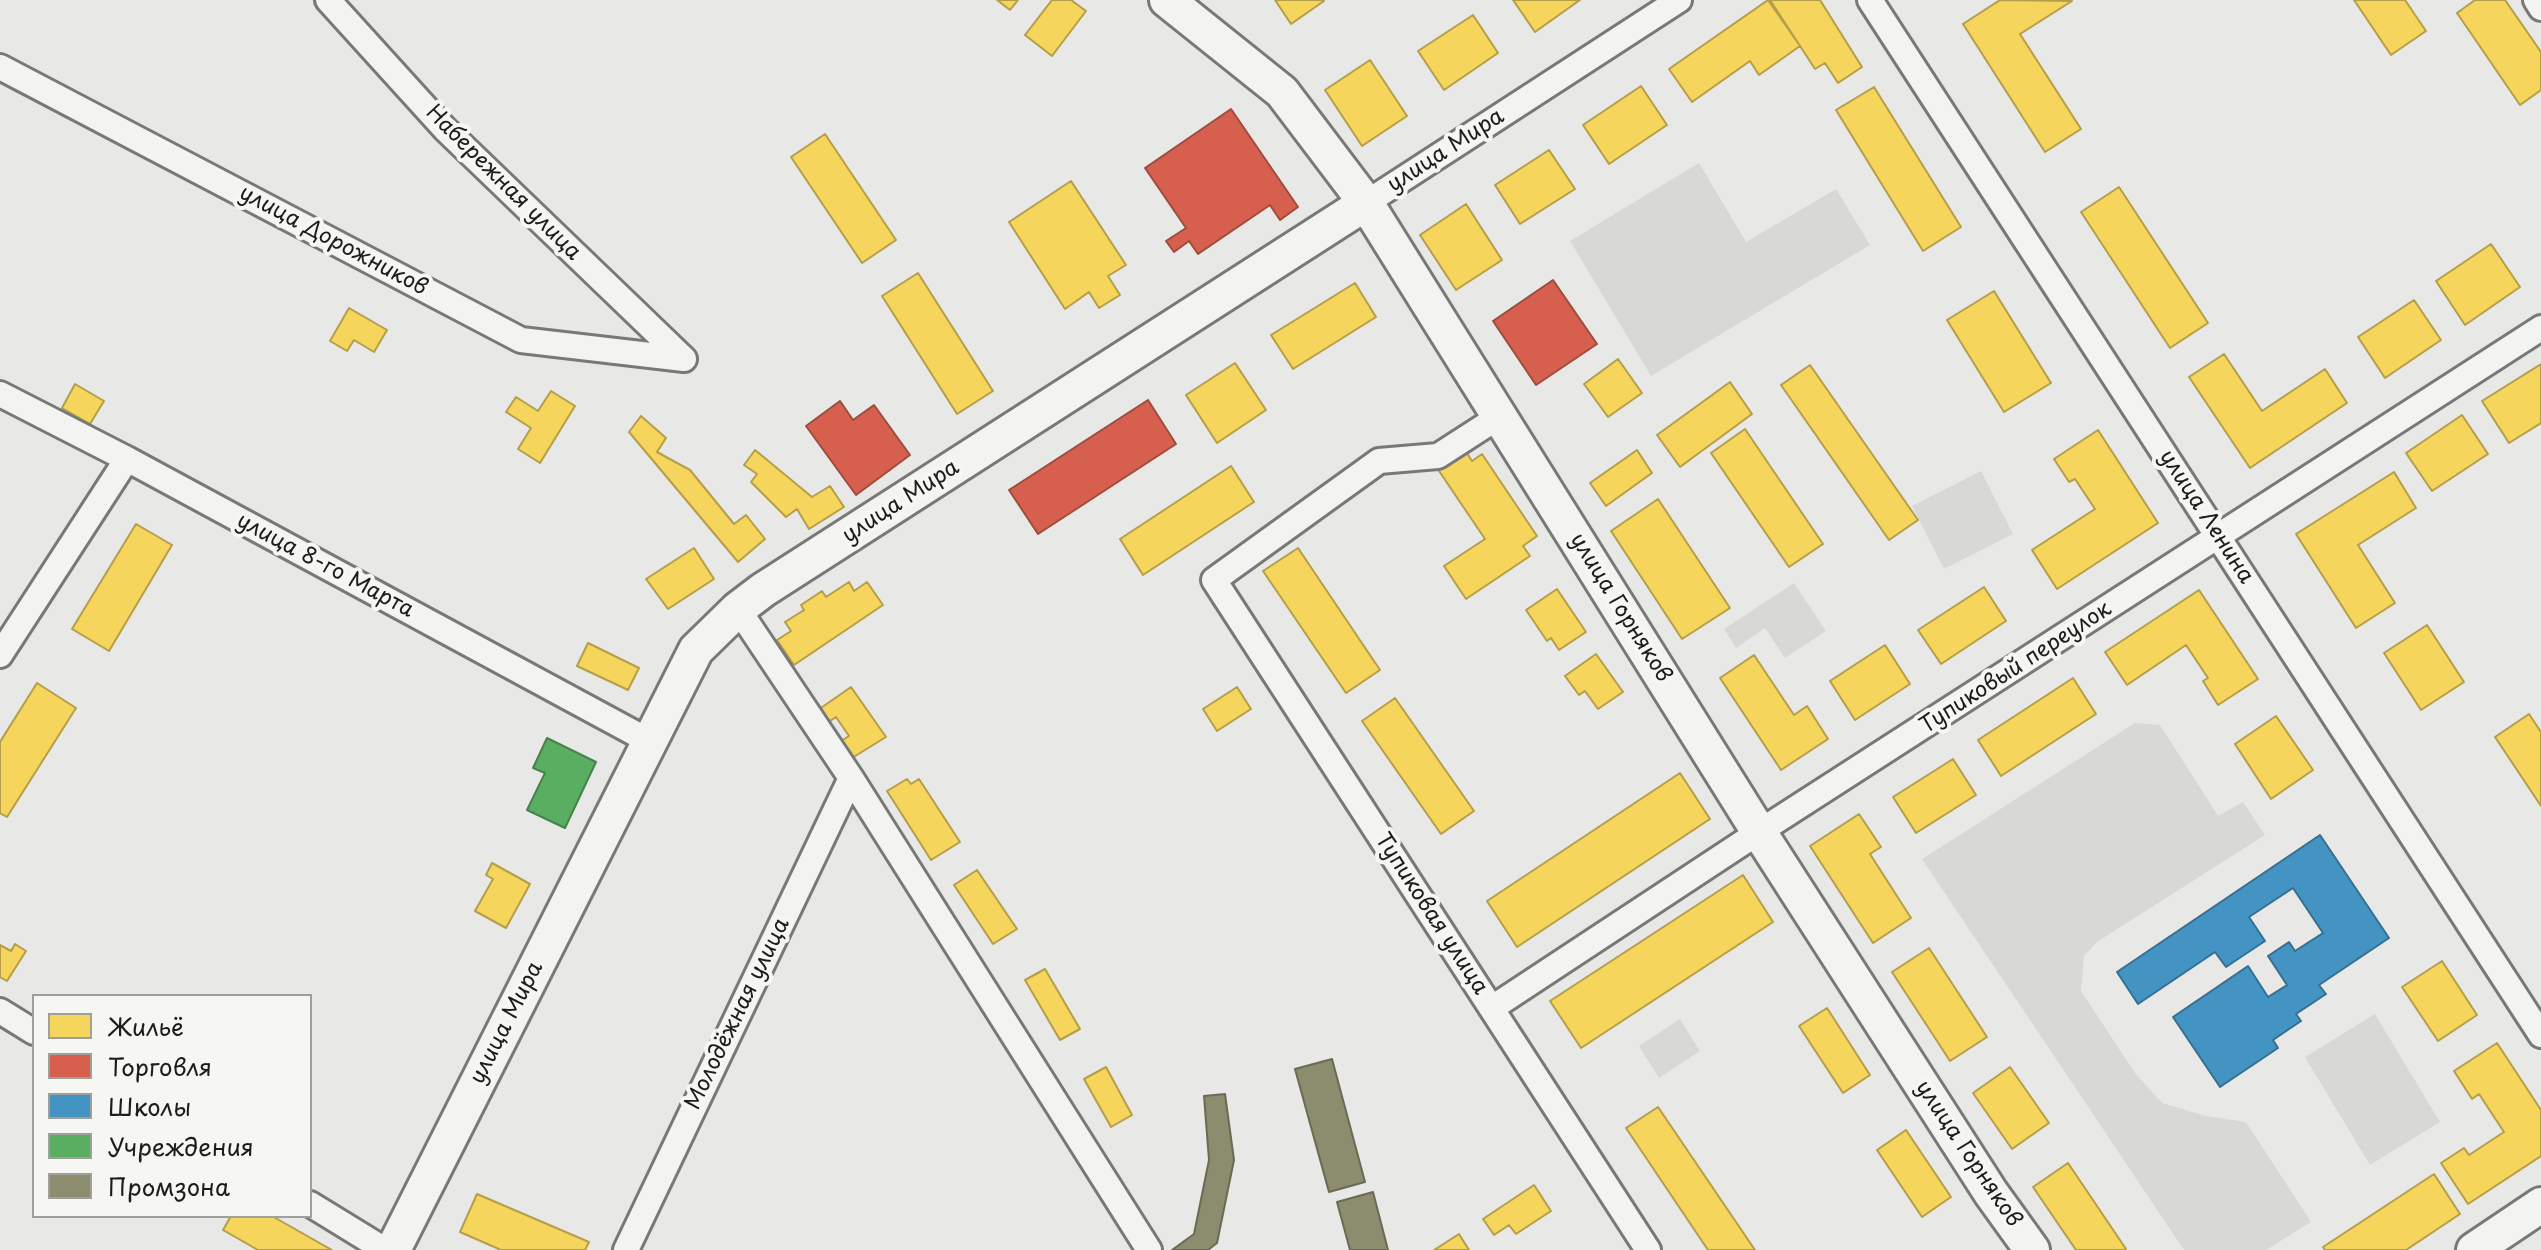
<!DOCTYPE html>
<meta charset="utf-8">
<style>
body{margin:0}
#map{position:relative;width:2541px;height:1250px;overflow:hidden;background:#e8e8e6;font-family:"Playpen Sans",sans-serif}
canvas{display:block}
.legend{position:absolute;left:32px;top:994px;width:280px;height:224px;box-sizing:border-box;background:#f6f6f2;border:2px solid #9f9f9c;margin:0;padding:10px 14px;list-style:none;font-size:24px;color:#1c1c1c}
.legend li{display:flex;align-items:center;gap:16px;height:40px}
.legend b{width:40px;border:2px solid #9f9f9c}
</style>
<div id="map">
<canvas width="2541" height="1250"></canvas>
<ul class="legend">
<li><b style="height:22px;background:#f6d55c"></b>Жильё</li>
<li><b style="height:22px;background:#d6604d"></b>Торговля</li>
<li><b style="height:22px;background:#4393c3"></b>Школы</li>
<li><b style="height:22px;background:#5aae61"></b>Учреждения</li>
<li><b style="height:22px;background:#8c8c6e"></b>Промзона</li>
</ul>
</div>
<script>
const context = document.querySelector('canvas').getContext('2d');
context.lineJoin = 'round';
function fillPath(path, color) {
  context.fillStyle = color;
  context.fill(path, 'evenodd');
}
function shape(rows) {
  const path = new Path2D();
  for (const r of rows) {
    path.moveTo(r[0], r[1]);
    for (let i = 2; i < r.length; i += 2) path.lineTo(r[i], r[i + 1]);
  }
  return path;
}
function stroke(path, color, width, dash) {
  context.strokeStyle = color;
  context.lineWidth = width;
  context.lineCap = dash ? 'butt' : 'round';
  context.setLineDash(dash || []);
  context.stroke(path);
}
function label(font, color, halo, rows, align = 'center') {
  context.font = font + ' "Playpen Sans",sans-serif';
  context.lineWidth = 8;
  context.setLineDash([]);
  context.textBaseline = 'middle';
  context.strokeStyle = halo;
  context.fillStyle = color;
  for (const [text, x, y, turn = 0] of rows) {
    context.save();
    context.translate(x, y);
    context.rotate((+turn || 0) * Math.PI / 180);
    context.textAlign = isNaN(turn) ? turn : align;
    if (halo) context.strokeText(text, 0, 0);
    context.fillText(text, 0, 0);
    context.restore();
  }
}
fillPath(shape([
 [1699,163,1746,242,1836,189,1870,245,1651,376,1570,241],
 [1981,471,2013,534,1944,569,1912,506],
 [1794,583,1826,631,1785,658,1765,628,1736,648,1724,629],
 [2135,723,2160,725,2218,816,2243,802,2265,835,2097,942,2084,956,2081,991,2135,1073,2162,1103,2206,1116,2246,1122,2311,1222,2266,1250,2184,1250,1922,859],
 [2375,1014,2440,1122,2370,1165,2305,1057],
 [1680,1019,1700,1051,1659,1078,1639,1046]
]), '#d8d8d5');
const homes = shape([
 [997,0,1018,0,1010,10,997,0],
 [1052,0,1071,0,1086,11,1052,56,1025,35,1052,0],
 [1275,0,1323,0,1324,1,1291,24,1275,0],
 [1513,0,1580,0,1535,32,1513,0],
 [1768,0,1800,46,1759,75,1750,61,1692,102,1669,69,1768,0],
 [1770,0,1820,0,1862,67,1838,83,1825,63,1815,69,1770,0],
 [2000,0,2072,1,2020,34,2081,129,2045,152,1963,24,2000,0],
 [2354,0,2405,0,2426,31,2391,55,2354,0],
 [2475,0,2505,0,2541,52,2541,90,2520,105,2457,13,2475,0],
 [1473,15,1498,53,1444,90,1418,51,1473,15],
 [1370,60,1407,116,1362,146,1325,90,1370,60],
 [1641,86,1667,125,1609,164,1583,125,1641,86],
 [1874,87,1961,227,1923,251,1836,110,1874,87],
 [825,134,896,240,862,263,791,157,825,134],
 [1549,150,1575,189,1520,224,1495,185,1549,150],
 [1071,181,1126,265,1108,276,1120,295,1099,308,1089,292,1065,309,1009,222,1071,181],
 [2119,187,2208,323,2170,348,2081,212,2119,187],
 [1466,204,1502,260,1456,290,1420,235,1466,204],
 [2491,244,2520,287,2465,325,2436,281,2491,244],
 [918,273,993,391,957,414,882,296,918,273],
 [1355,283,1376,317,1293,369,1271,335,1355,283],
 [1994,291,2051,383,2004,412,1947,320,1994,291],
 [2414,300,2441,340,2385,378,2358,337,2414,300],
 [349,308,387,330,374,352,354,340,347,351,330,341,349,308],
 [2224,354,2262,411,2325,369,2347,403,2250,468,2189,377,2224,354],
 [1618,359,1642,393,1608,417,1584,384,1618,359],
 [1235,363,1266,410,1217,443,1186,395,1235,363],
 [2541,364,2541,423,2509,443,2482,401,2541,364],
 [1810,365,1918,520,1889,540,1781,385,1810,365],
 [1730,382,1752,414,1680,467,1657,435,1730,382],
 [75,384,104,401,90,424,62,408,75,384],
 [551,391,575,406,540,463,518,449,531,428,506,412,516,397,538,411,551,391],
 [2462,415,2488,454,2432,491,2406,453,2462,415],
 [641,416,666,438,657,452,690,470,734,524,746,515,765,539,738,562,629,432,641,416],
 [1745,429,1823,544,1789,567,1711,453,1745,429],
 [2098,430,2158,523,2057,589,2032,550,2095,509,2075,479,2069,482,2054,459,2098,430],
 [755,450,812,497,830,486,844,507,809,529,797,509,786,517,751,482,757,474,744,465,755,450],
 [1465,450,1472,461,1482,454,1537,536,1523,546,1530,556,1466,599,1444,566,1485,539,1437,468,1465,450],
 [1637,450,1652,473,1606,506,1590,483,1637,450],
 [1231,466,1254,502,1143,575,1120,539,1231,466],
 [2394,472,2416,508,2358,545,2395,603,2356,628,2296,534,2394,472],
 [1658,499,1730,608,1682,639,1611,531,1658,499],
 [136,524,172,545,109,651,72,629,136,524],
 [694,548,714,579,668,609,646,579,694,548],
 [1298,548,1380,670,1346,693,1263,571,1298,548],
 [849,582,854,591,867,582,883,605,794,665,777,640,791,631,785,622,804,610,801,605,822,591,826,597,849,582],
 [1984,587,2006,621,1941,664,1918,630,1984,587],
 [1557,589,1586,632,1559,650,1551,638,1547,641,1526,610,1557,589],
 [2199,590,2258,679,2218,705,2203,681,2208,678,2186,645,2127,685,2105,652,2199,590],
 [2427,625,2464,682,2421,710,2384,653,2427,625],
 [588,643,639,668,628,690,577,666,588,643],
 [1885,645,1910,684,1855,720,1830,681,1885,645],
 [1596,654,1623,692,1598,709,1585,691,1579,695,1565,676,1596,654],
 [1754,655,1794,715,1807,706,1828,739,1781,770,1720,678,1754,655],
 [2073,678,2096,714,2001,776,1978,740,2073,678],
 [37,683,76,708,7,817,0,813,0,742,37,683],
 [851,687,886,737,852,758,841,741,849,736,836,717,827,723,818,710,851,687],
 [1237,687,1251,709,1217,731,1203,709,1237,687],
 [1395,698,1474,811,1441,834,1362,721,1395,698],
 [2529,714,2541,732,2541,806,2495,737,2529,714],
 [2276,716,2313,770,2271,799,2235,744,2276,716],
 [1953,759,1976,795,1916,833,1893,797,1953,759],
 [1680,773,1710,819,1517,947,1487,901,1680,773],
 [907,779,911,784,919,779,960,842,931,860,887,791,907,779],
 [1859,814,1881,847,1870,854,1911,918,1873,943,1810,846,1859,814],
 [492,863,530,884,506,928,475,911,493,879,486,875,492,863],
 [977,870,1017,929,993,944,954,885,977,870],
 [1743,875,1773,922,1581,1048,1550,1001,1743,875],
 [15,944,26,951,7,981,0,977,0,945,11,951,15,944],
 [1929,948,1987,1037,1950,1061,1892,972,1929,948],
 [2442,961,2477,1015,2438,1041,2402,987,2442,961],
 [1045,969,1080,1029,1060,1040,1025,980,1045,969],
 [1827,1008,1870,1075,1843,1093,1799,1026,1827,1008],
 [2497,1043,2541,1110,2541,1156,2468,1204,2441,1163,2464,1148,2469,1155,2504,1132,2479,1094,2472,1099,2454,1071,2497,1043],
 [1106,1067,1132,1115,1111,1127,1084,1079,1106,1067],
 [2010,1067,2049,1123,2012,1149,1973,1093,2010,1067],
 [1658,1107,1755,1250,1708,1250,1626,1128,1658,1107],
 [1906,1130,1951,1197,1922,1217,1877,1150,1906,1130],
 [2068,1163,2126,1249,2124,1250,2076,1250,2033,1187,2068,1163],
 [2434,1174,2460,1214,2406,1250,2325,1250,2323,1247,2434,1174],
 [1534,1185,1551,1211,1516,1234,1509,1225,1494,1235,1483,1219,1534,1185],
 [477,1194,589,1242,585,1250,501,1250,460,1232,477,1194],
 [231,1216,272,1216,332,1250,258,1250,223,1230,231,1216],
 [1459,1234,1469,1250,1434,1250,1459,1234]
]);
fillPath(homes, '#f6d55c');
stroke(homes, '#b59e49', 2);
const shops = shape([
 [1231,109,1298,207,1280,220,1270,205,1198,254,1189,241,1174,252,1166,241,1186,228,1145,168,1231,109],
 [1553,280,1597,344,1536,385,1493,321,1553,280],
 [1148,400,1176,444,1038,534,1009,490,1148,400],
 [840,401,853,420,874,405,910,455,856,495,806,426,840,401]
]);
fillPath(shops, '#d6604d');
stroke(shops, '#9e4c3e', 2);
const schools = shape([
 [2320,835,2389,938,2319,985,2326,994,2296,1014,2301,1021,2273,1040,2278,1048,2220,1087,2173,1017,2248,966,2268,997,2287,985,2268,956,2289,942,2295,951,2323,933,2293,888,2249,917,2265,941,2226,967,2215,952,2138,1004,2117,972,2320,835]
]);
fillPath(schools, '#4393c3');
stroke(schools, '#376f91', 2);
const public = shape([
 [547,738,596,762,565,828,527,810,545,773,533,768,547,738]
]);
fillPath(public, '#5aae61');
stroke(public, '#47824c', 2);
const industry = shape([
 [1332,1059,1365,1182,1329,1192,1295,1069,1332,1059],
 [1225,1094,1234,1160,1217,1243,1208,1250,1172,1250,1194,1234,1209,1160,1204,1096,1225,1094],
 [1373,1192,1388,1250,1350,1250,1337,1202,1373,1192]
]);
fillPath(industry, '#8c8c6e');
stroke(industry, '#6a6a55', 2);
const street = shape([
 [328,0,445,129,684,359],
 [1870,0,2541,1035],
 [2536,0,2541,8],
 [0,67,521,340,684,359],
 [1366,203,1679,0],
 [0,394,127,459,649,741],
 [1500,416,1438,456,1379,461,1214,580,1648,1250],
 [738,609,851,778,1149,1250],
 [0,655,127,459],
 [1492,1008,1759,832,2541,328],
 [0,1011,34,1032],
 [310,1204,385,1250],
 [626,1250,851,778]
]);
const secondary = shape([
 [1167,0,1282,92,1366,203,1759,832,1991,1193,2032,1250],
 [393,1250,696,650,738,609,763,590,1366,203],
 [2474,1250,2541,1205]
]);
stroke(street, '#787877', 30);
stroke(secondary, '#787877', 40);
stroke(street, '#f3f3f1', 24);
stroke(secondary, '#f3f3f1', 34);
label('22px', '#1c1c1c', '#f6f6f2', [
 ["улица Мира",1446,151,-33],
 ["Набережная улица",503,183,45],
 ["улица Дорожников",333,241,28],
 ["улица Мира",901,502,-33],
 ["улица Ленина",2206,517,57],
 ["улица 8-го Марта",325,566,28],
 ["улица Горняков",1620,608,58],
 ["Тупиковый переулок",2016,668,-33],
 ["Тупиковая улица",1431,914,57],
 ["Молодёжная улица",738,1014,-64],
 ["улица Мира",507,1023,-63],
 ["улица Горняков",1968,1154,56]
]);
</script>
